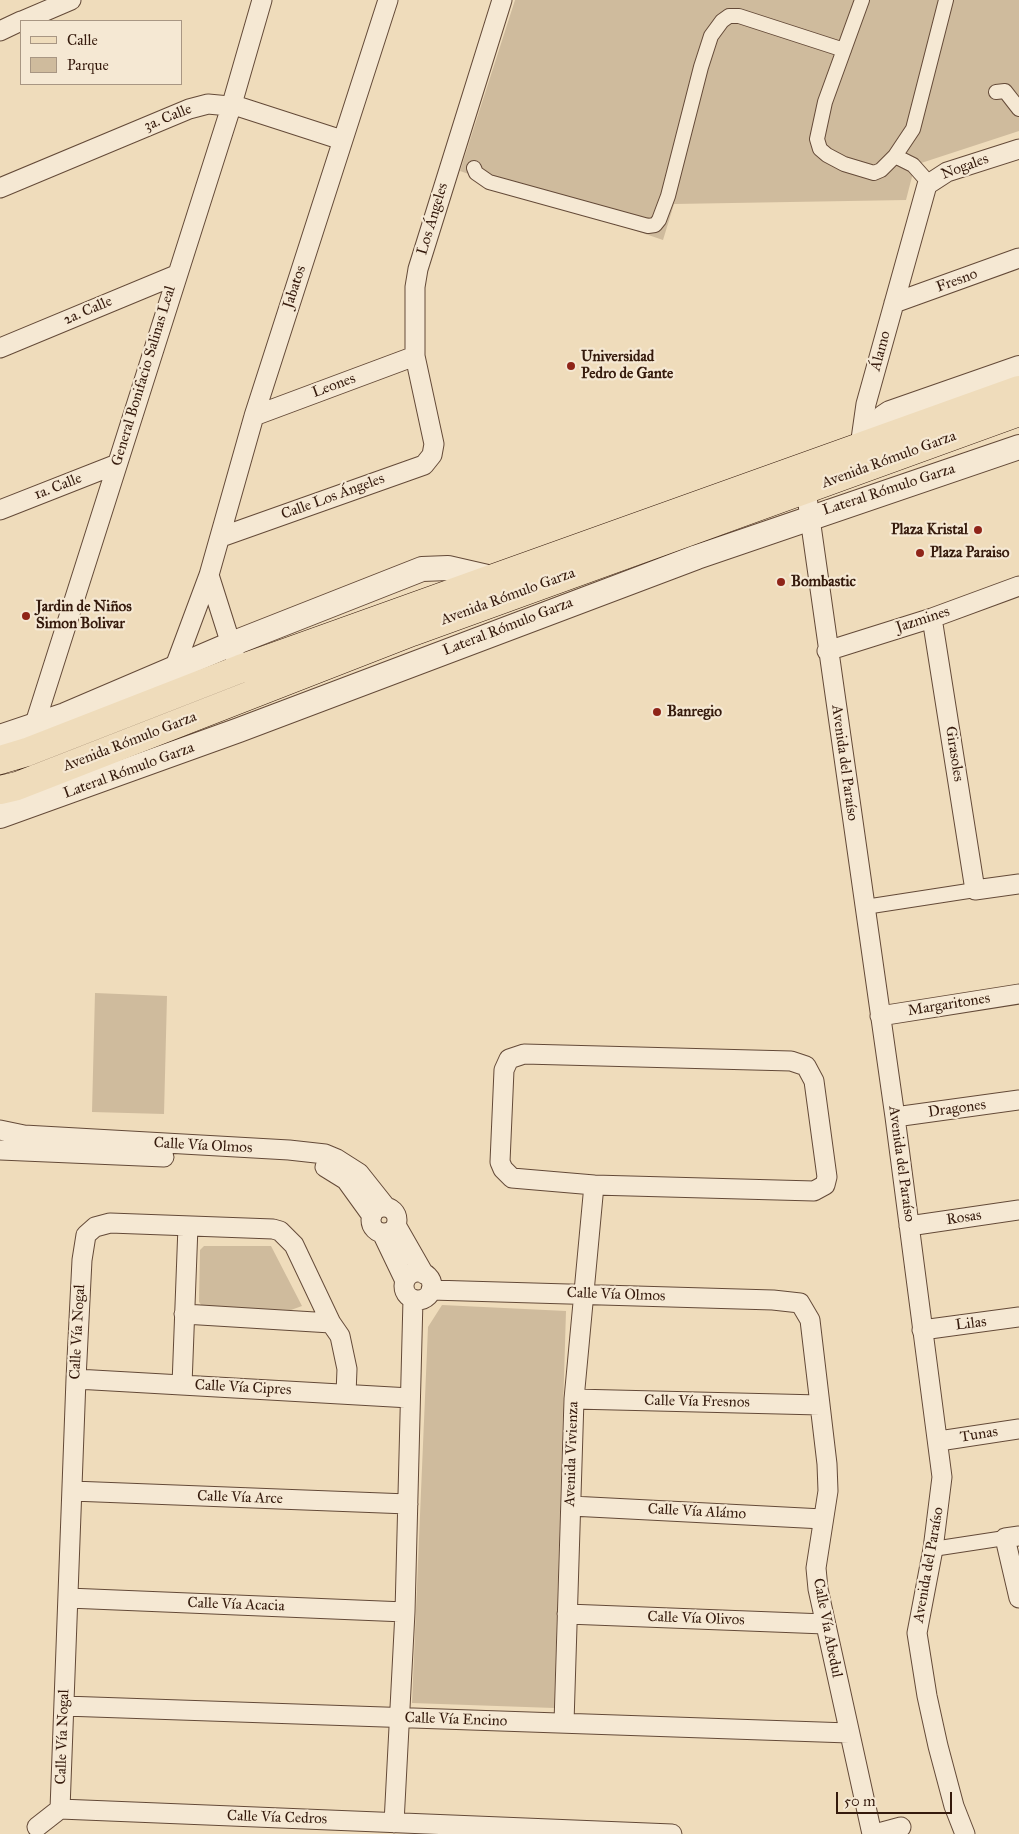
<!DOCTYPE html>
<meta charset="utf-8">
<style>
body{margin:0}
#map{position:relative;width:1019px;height:1834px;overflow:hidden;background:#efdcbb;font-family:"IM FELL Great Primer",serif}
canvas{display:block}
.legend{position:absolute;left:20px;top:20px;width:162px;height:65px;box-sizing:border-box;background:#f5e8d3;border:1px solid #a89683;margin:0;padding:6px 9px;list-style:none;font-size:15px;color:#351a0c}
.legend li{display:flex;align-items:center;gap:10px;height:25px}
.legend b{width:25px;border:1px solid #a89683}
.scale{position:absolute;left:836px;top:1792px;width:116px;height:22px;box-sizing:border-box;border:2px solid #351a0c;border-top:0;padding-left:6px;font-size:15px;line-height:18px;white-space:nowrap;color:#351a0c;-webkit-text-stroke:4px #f5e8d3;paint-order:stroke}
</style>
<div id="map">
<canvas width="1019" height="1834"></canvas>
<ul class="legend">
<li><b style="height:6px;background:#efdcbb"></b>Calle</li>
<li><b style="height:14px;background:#cfbb9d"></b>Parque</li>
</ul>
<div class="scale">50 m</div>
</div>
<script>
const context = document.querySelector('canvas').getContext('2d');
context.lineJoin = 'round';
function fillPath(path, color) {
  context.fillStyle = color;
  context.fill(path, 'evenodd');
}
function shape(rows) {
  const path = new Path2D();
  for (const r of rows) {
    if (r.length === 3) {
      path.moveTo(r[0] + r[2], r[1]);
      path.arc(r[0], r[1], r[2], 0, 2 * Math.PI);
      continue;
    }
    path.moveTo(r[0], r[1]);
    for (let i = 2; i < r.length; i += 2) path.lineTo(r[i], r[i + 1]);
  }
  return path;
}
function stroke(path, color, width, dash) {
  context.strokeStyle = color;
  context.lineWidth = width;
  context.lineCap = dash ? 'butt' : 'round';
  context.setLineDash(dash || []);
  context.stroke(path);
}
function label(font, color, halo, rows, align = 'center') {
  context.font = font + ' "IM FELL Great Primer",serif';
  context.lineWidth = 4.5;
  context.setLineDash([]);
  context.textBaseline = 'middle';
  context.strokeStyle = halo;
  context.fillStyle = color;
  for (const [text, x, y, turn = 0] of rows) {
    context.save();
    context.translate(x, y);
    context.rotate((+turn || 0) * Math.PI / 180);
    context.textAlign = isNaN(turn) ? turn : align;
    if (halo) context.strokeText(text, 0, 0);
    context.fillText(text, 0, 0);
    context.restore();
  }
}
fillPath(shape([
 [515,0,1019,0,1019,131,915,165,906,200,674,204,663,240,460,171],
 [95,993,167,996,164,1114,92,1112],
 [204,1246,271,1246,302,1306,291,1310,203,1307,199,1302,200,1250],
 [442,1305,566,1311,554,1708,412,1703,428,1327]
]), '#cfbb9d');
const pedestrian = shape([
 [862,0,825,102,817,139,820,149,827,155,844,164,874,173,881,170,895,156,913,129,946,0],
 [996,92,1005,91,1019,109],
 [895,156,913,165,929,183],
 [474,168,476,173,489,182,648,226,655,225,659,220,668,196,701,67,711,36,722,21,729,16,739,16,844,50],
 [865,907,975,890],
 [933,1549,1005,1538]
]);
const minor = shape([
 [22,21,71,0],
 [0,31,21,21],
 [0,188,189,109,208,104,240,107,342,140],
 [894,303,1019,258],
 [0,348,176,275],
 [254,416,415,356],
 [860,446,866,404,927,185,947,172,1019,149],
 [806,490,895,1117,942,1477,933,1549,917,1633,927,1696,938,1746,954,1806,965,1834],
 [0,510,117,464],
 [221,537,424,465,432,455,434,444,415,356,415,287,418,269,502,0],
 [209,575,235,657],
 [932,618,975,890,1019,884],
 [827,651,932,618,1019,586],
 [171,677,209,575,254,416,388,0],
 [31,736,232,104,262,0],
 [880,1016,1019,994],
 [524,1054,791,1061,806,1066,814,1081,827,1177,825,1185,814,1191,594,1185,512,1178,503,1169,500,1162,504,1070,509,1059,524,1054],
 [895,1117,1019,1100],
 [0,1130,24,1135,289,1150,325,1154,337,1159,359,1173,386,1207],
 [0,1150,164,1157],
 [325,1167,346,1180,372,1216],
 [384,1220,13],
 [396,1225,424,1274],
 [909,1226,1019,1210],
 [382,1233,405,1281],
 [418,1286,14],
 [431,1290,773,1300,800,1303,810,1320,827,1464,828,1491,816,1568,818,1589,872,1834],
 [184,1314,331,1323],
 [922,1330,1019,1317],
 [76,1379,410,1398],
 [182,1385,188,1226],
 [574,1399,820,1405],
 [939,1441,1019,1429],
 [72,1491,408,1504],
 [571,1506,823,1519],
 [1019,1536,1005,1538,1019,1598],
 [68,1598,405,1612],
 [567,1614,825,1624],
 [64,1706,849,1733],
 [564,1723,574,1399,594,1185],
 [60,1809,76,1379,82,1260,86,1235,95,1227,110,1223,273,1229,280,1231,294,1245,331,1323,340,1336,347,1369,346,1394],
 [394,1823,405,1612,413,1299],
 [37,1827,60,1809,672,1834],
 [875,1834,901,1827]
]);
const tertiary = shape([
 [864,444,884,417,890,413,1019,368],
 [0,737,65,715,229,645,422,569,448,568,496,579],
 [0,816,239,730,697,557,1019,447]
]);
const primary = shape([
 [0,760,27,752,240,669,1019,390],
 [0,790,17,786,412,632,1019,412]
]);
stroke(pedestrian, '#644a38', 16);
stroke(minor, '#644a38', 21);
stroke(tertiary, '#644a38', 26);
stroke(primary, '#351a0c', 29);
stroke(pedestrian, '#f5e8d3', 14);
stroke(minor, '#f5e8d3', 19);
stroke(tertiary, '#f5e8d3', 24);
stroke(primary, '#efdcbb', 28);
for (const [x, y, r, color] of [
 [571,366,5,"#8f2418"],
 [978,530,5,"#8f2418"],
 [920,553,5,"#8f2418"],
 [781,582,5,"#8f2418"],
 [26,616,5,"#8f2418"],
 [657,712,5,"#8f2418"]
]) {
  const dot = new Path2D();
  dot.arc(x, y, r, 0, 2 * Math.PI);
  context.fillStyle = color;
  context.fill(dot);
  stroke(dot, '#f5e8d3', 2);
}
label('15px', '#351a0c', '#f5e8d3', [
 ["3a. Calle",168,118,-22],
 ["Nogales",965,167,-20],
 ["Los Ángeles",433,219,-73],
 ["Fresno",957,281,-20],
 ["Jabatos",295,287,-72],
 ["2a. Calle",88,311,-23],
 ["Álamo",881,351,-75],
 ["General Bonifacio Salinas Leal",144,376,-73],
 ["Leones",334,386,-20],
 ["Avenida Rómulo Garza",889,460,-20],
 ["1a. Calle",58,487,-21],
 ["Lateral Rómulo Garza",889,490,-18],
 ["Calle Los Ángeles",333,497,-20],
 ["Avenida Rómulo Garza",508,597,-20],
 ["Jazmines",923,620,-18],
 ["Lateral Rómulo Garza",508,627,-21],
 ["Avenida Rómulo Garza",130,742,-21],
 ["Girasoles",954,754,81],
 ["Avenida del Paraíso",844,763,82],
 ["Lateral Rómulo Garza",129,771,-20],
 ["Margaritones",949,1005,-9],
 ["Dragones",957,1109,-8],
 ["Calle Vía Olmos",203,1146,3],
 ["Avenida del Paraíso",901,1164,82],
 ["Rosas",964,1218,-8],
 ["Calle Vía Olmos",616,1295,2],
 ["Lilas",971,1324,-7],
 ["Calle Vía Nogal",78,1332,-87],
 ["Calle Vía Cipres",243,1388,3],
 ["Calle Vía Fresnos",697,1402,1],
 ["Tunas",979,1435,-9],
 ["Avenida Vivienza",572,1454,-88],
 ["Calle Vía Arce",240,1498,2],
 ["Calle Vía Alámo",697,1512,3],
 ["Avenida del Paraíso",929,1565,-80],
 ["Calle Vía Acacia",236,1605,2],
 ["Calle Vía Olivos",696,1619,2],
 ["Calle Vía Abedul",827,1628,79],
 ["Calle Vía Encino",456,1720,2],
 ["Calle Vía Nogal",63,1737,-88],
 ["Calle Vía Cedros",277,1818,2]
]);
label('bold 15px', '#351a0c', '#f5e8d3', [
 ["Universidad",581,357],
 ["Pedro de Gante",581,374],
 ["Plaza Kristal",968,530,"right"],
 ["Plaza Paraiso",930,553],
 ["Bombastic",791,582],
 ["Jardin de Niños",36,607],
 ["Simon Bolivar",36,624],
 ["Banregio",667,712]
], 'left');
</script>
